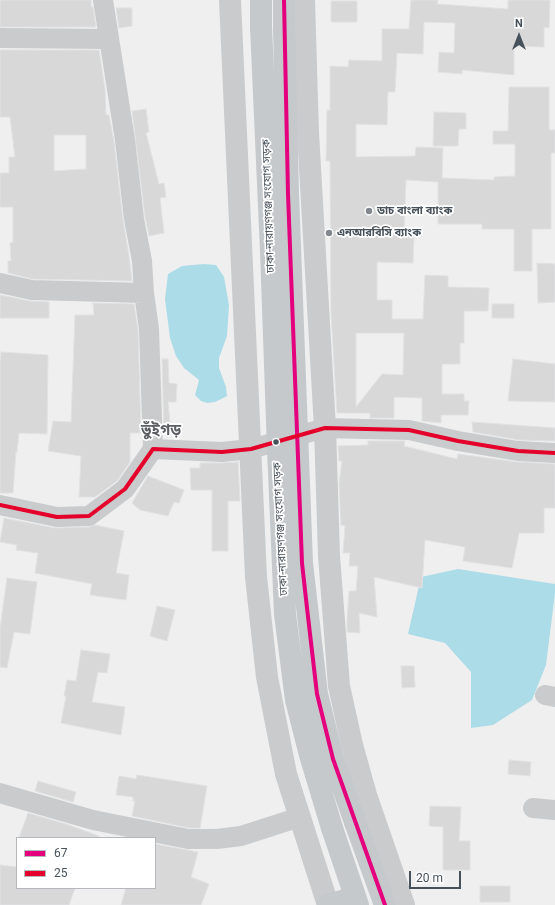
<!DOCTYPE html>
<meta charset="utf-8">
<style>
body{margin:0}
#map{position:relative;width:555px;height:905px;overflow:hidden;background:#efefef;font-family:Roboto,sans-serif}
canvas{display:block}
.legend{position:absolute;left:16px;top:837px;width:140px;height:52px;box-sizing:border-box;background:#fff;border:1px solid #b5b9bd;margin:0;padding:5px 7px;list-style:none;font-size:12px;color:#47515a}
.legend li{display:flex;align-items:center;gap:8px;height:20px}
.legend b{width:20px;border:1px solid #b5b9bd}
.north{position:absolute;left:499px;top:16px;width:40px;height:40px;-webkit-text-stroke:3px #fff;paint-order:stroke;rotate:0deg;font-size:11px;font-weight:700;line-height:16px;text-align:center;color:#47515a}
.north::after{content:'';display:block;margin:auto;width:14px;height:18px;background:#47515a;clip-path:polygon(50% 0,100% 100%,50% 72%,0 100%)}
.scale{position:absolute;left:409px;top:871px;width:52px;height:18px;box-sizing:border-box;border:2px solid #47515a;border-top:0;padding-left:5px;font-size:12px;line-height:14px;white-space:nowrap;color:#47515a;-webkit-text-stroke:3px #fff;paint-order:stroke}
</style>
<div id="map">
<canvas width="555" height="905"></canvas>
<ul class="legend">
<li><b style="height:5px;background:#e5007d"></b>67</li>
<li><b style="height:5px;background:#e4002b"></b>25</li>
</ul>
<div class="north">N</div>
<div class="scale">20 m</div>
</div>
<script>
const context = document.querySelector('canvas').getContext('2d');
context.lineJoin = 'round';
function fillPath(path, color) {
  context.fillStyle = color;
  context.fill(path, 'evenodd');
}
function shape(rows) {
  const path = new Path2D();
  for (const r of rows) {
    path.moveTo(r[0], r[1]);
    for (let i = 2; i < r.length; i += 2) path.lineTo(r[i], r[i + 1]);
  }
  return path;
}
function stroke(path, color, width, dash) {
  context.strokeStyle = color;
  context.lineWidth = width;
  context.lineCap = dash ? 'butt' : 'round';
  context.setLineDash(dash || []);
  context.stroke(path);
}
function label(font, color, halo, rows, align = 'center') {
  context.font = font + ' Roboto,"Noto Sans Bengali",sans-serif';
  context.lineWidth = 3.5;
  context.setLineDash([]);
  context.textBaseline = 'middle';
  context.strokeStyle = halo;
  context.fillStyle = color;
  for (const [text, x, y, turn = 0] of rows) {
    context.save();
    context.translate(x, y);
    context.rotate((+turn || 0) * Math.PI / 180);
    context.textAlign = isNaN(turn) ? turn : align;
    if (halo) context.strokeText(text, 0, 0);
    context.fillText(text, 0, 0);
    context.restore();
  }
}
fillPath(shape([
 [204,264,216,265,224,277,229,305,227,336,219,358,219,368,226,387,227,396,215,402,207,403,201,401,195,395,199,380,184,368,176,356,170,338,165,299,168,274,182,266],
 [458,569,555,584,555,593,546,665,532,700,493,725,471,728,471,672,445,643,408,634,421,577]
]), '#acdce8');
const building = shape([
 [0,0,91,0,91,7,93,7,96,27,0,27,0,0],
 [411,0,438,0,437,4,508,9,508,0,550,0,549,28,544,27,544,47,514,46,514,75,462,70,462,74,438,72,439,52,454,53,455,23,424,22,423,54,397,53,395,92,388,92,387,125,356,124,356,157,415,156,416,147,443,148,442,178,494,180,494,177,515,176,515,144,493,144,493,131,508,131,509,87,549,87,549,130,555,130,555,153,551,153,551,229,532,229,532,271,514,271,514,229,482,229,482,224,438,224,438,182,406,180,404,232,414,237,413,263,377,262,377,300,392,300,392,319,423,319,425,275,448,276,448,287,489,288,488,311,464,311,464,343,460,343,460,364,442,364,442,394,464,394,464,401,469,401,468,415,441,415,441,423,422,421,422,398,394,397,394,418,370,418,370,413,337,413,331,313,330,161,326,161,327,110,330,110,330,66,348,67,349,60,382,61,382,29,409,29,411,0],
 [356,333,404,333,403,375,382,374,356,407,356,333],
 [331,1,357,1,357,22,331,22,331,1],
 [116,8,132,8,132,26,119,28,116,8],
 [0,50,99,50,105,89,106,115,109,115,114,142,123,220,129,256,132,281,33,279,8,273,8,261,11,261,10,243,13,242,13,207,0,207,0,173,9,173,9,157,15,157,10,117,0,117,0,50],
 [54,135,86,135,86,169,54,171,54,135],
 [146,109,149,132,146,133,159,184,164,183,166,197,160,198,164,233,149,236,145,217,132,111,146,109],
 [434,112,466,113,466,129,459,129,458,146,433,146,434,112],
 [537,263,555,264,555,302,538,303,537,263],
 [0,295,30,301,49,302,49,318,0,318,0,295],
 [93,303,134,304,138,330,141,433,130,433,130,462,117,481,95,497,79,497,81,456,48,451,53,421,71,422,75,315,94,315,93,303],
 [492,304,514,304,514,318,492,318,492,304],
 [1,352,48,355,47,434,19,433,17,452,16,451,13,493,0,493,0,364,1,352],
 [162,359,168,359,169,383,177,384,176,402,168,402,171,433,164,433,162,359],
 [513,359,555,364,555,402,508,401,513,359],
 [472,422,555,428,555,441,519,440,473,432,472,422],
 [368,441,405,441,404,446,457,459,458,454,517,462,555,464,555,508,544,508,544,533,519,533,512,568,463,561,465,547,425,540,422,588,374,577,377,617,359,613,360,633,347,632,347,622,349,591,356,591,358,566,349,566,350,553,343,553,345,526,341,525,339,483,342,461,339,461,338,446,368,445,368,441],
 [238,462,240,501,228,501,228,551,212,551,212,490,191,490,190,468,200,468,200,463,222,463,238,462],
 [148,476,184,490,179,503,174,502,168,516,140,510,132,503,148,476],
 [4,518,55,528,89,527,95,525,124,531,116,573,129,575,126,600,90,595,92,584,35,573,38,553,16,550,17,545,0,542,4,518],
 [7,578,37,582,30,634,14,632,7,668,0,667,0,629,7,578],
 [157,606,175,610,167,641,150,636,157,606],
 [81,650,110,654,107,673,98,672,92,702,125,707,121,735,61,723,66,696,64,696,67,680,76,681,81,650],
 [401,666,414,666,415,687,402,688,401,666],
 [509,760,531,762,530,776,508,774,509,760],
 [137,775,207,786,200,828,189,828,132,816,135,801,133,801,133,797,116,795,119,776,136,779,137,775],
 [38,781,76,792,73,802,35,791,38,781],
 [430,806,461,807,459,841,470,841,470,870,443,870,443,827,429,826,430,806],
 [28,813,66,824,99,836,99,838,19,838,28,813],
 [155,844,198,852,191,877,209,884,201,905,121,905,126,888,155,888,155,844],
 [0,865,17,867,17,888,75,888,69,905,0,905,0,865],
 [480,886,510,886,510,902,480,902,480,886]
]);
fillPath(building, '#d8d8d9');
stroke(building, '#e0e1e2', 1);
stroke(shape([
 [103,0,125,140,134,219,142,261,144,293,149,329,153,449],
 [0,38,109,39],
 [0,283,32,290,144,293],
 [0,505,57,517,89,516,125,489,153,449,222,452,251,449,325,428,409,430,458,441,518,451,555,453],
 [545,695,555,697],
 [0,793,93,820,188,839,217,839,241,836,300,817],
 [533,808,555,810]
]), '#c9cbcd', 20);
stroke(shape([
 [230,0,256,577,267,677,286,774,328,905],
 [304,0,308,133,325,428,329,556,339,686,352,745,366,795,404,905]
]), '#c9cbcd', 22);
stroke(shape([
 [261,0,261,27],
 [284,0,284,28],
 [355,822,385,905],
 [332,828,358,905],
 [328,905,355,897]
]), '#c5c9cb', 22);
stroke(shape([
 [261,27,271,251,278,449,285,614,296,700,310,755,332,828],
 [284,28,288,194,302,563,317,694,333,759,355,822]
]), '#c5c9cb', 22);
stroke(shape([
 [284,0,288,194,302,563,307,608,317,694,333,759,385,905]
]), '#e5007d', 4);
stroke(shape([
 [0,505,57,517,89,516,125,489,153,449,222,452,251,449,325,428,409,430,458,441,518,451,555,453]
]), '#e4002b', 4);
for (const [x, y, r, color] of [
 [369,211,4,"#82888e"],
 [329,233,4,"#82888e"],
 [276,442,3.5,"#47515a"]
]) {
  const dot = new Path2D();
  dot.arc(x, y, r, 0, 2 * Math.PI);
  context.fillStyle = color;
  context.fill(dot);
  stroke(dot, '#fff', 1.5);
}
label('11px', '#47515a', '#fff', [
 ["ঢাকা-নারায়ণগঞ্জ সংযোগ সড়ক",269,206,-92],
 ["ঢাকা-নারায়ণগঞ্জ সংযোগ সড়ক",281,529,-93]
]);
label('bold 11px', '#47515a', '#fff', [
 ["ডাচ বাংলা ব্যাংক",377,211],
 ["এনআরবিসি ব্যাংক",337,233]
], 'left');
label('bold 15px', '#5b5e62', '#fff', [
 ["ভুঁইগড়",161,431]
]);
</script>
